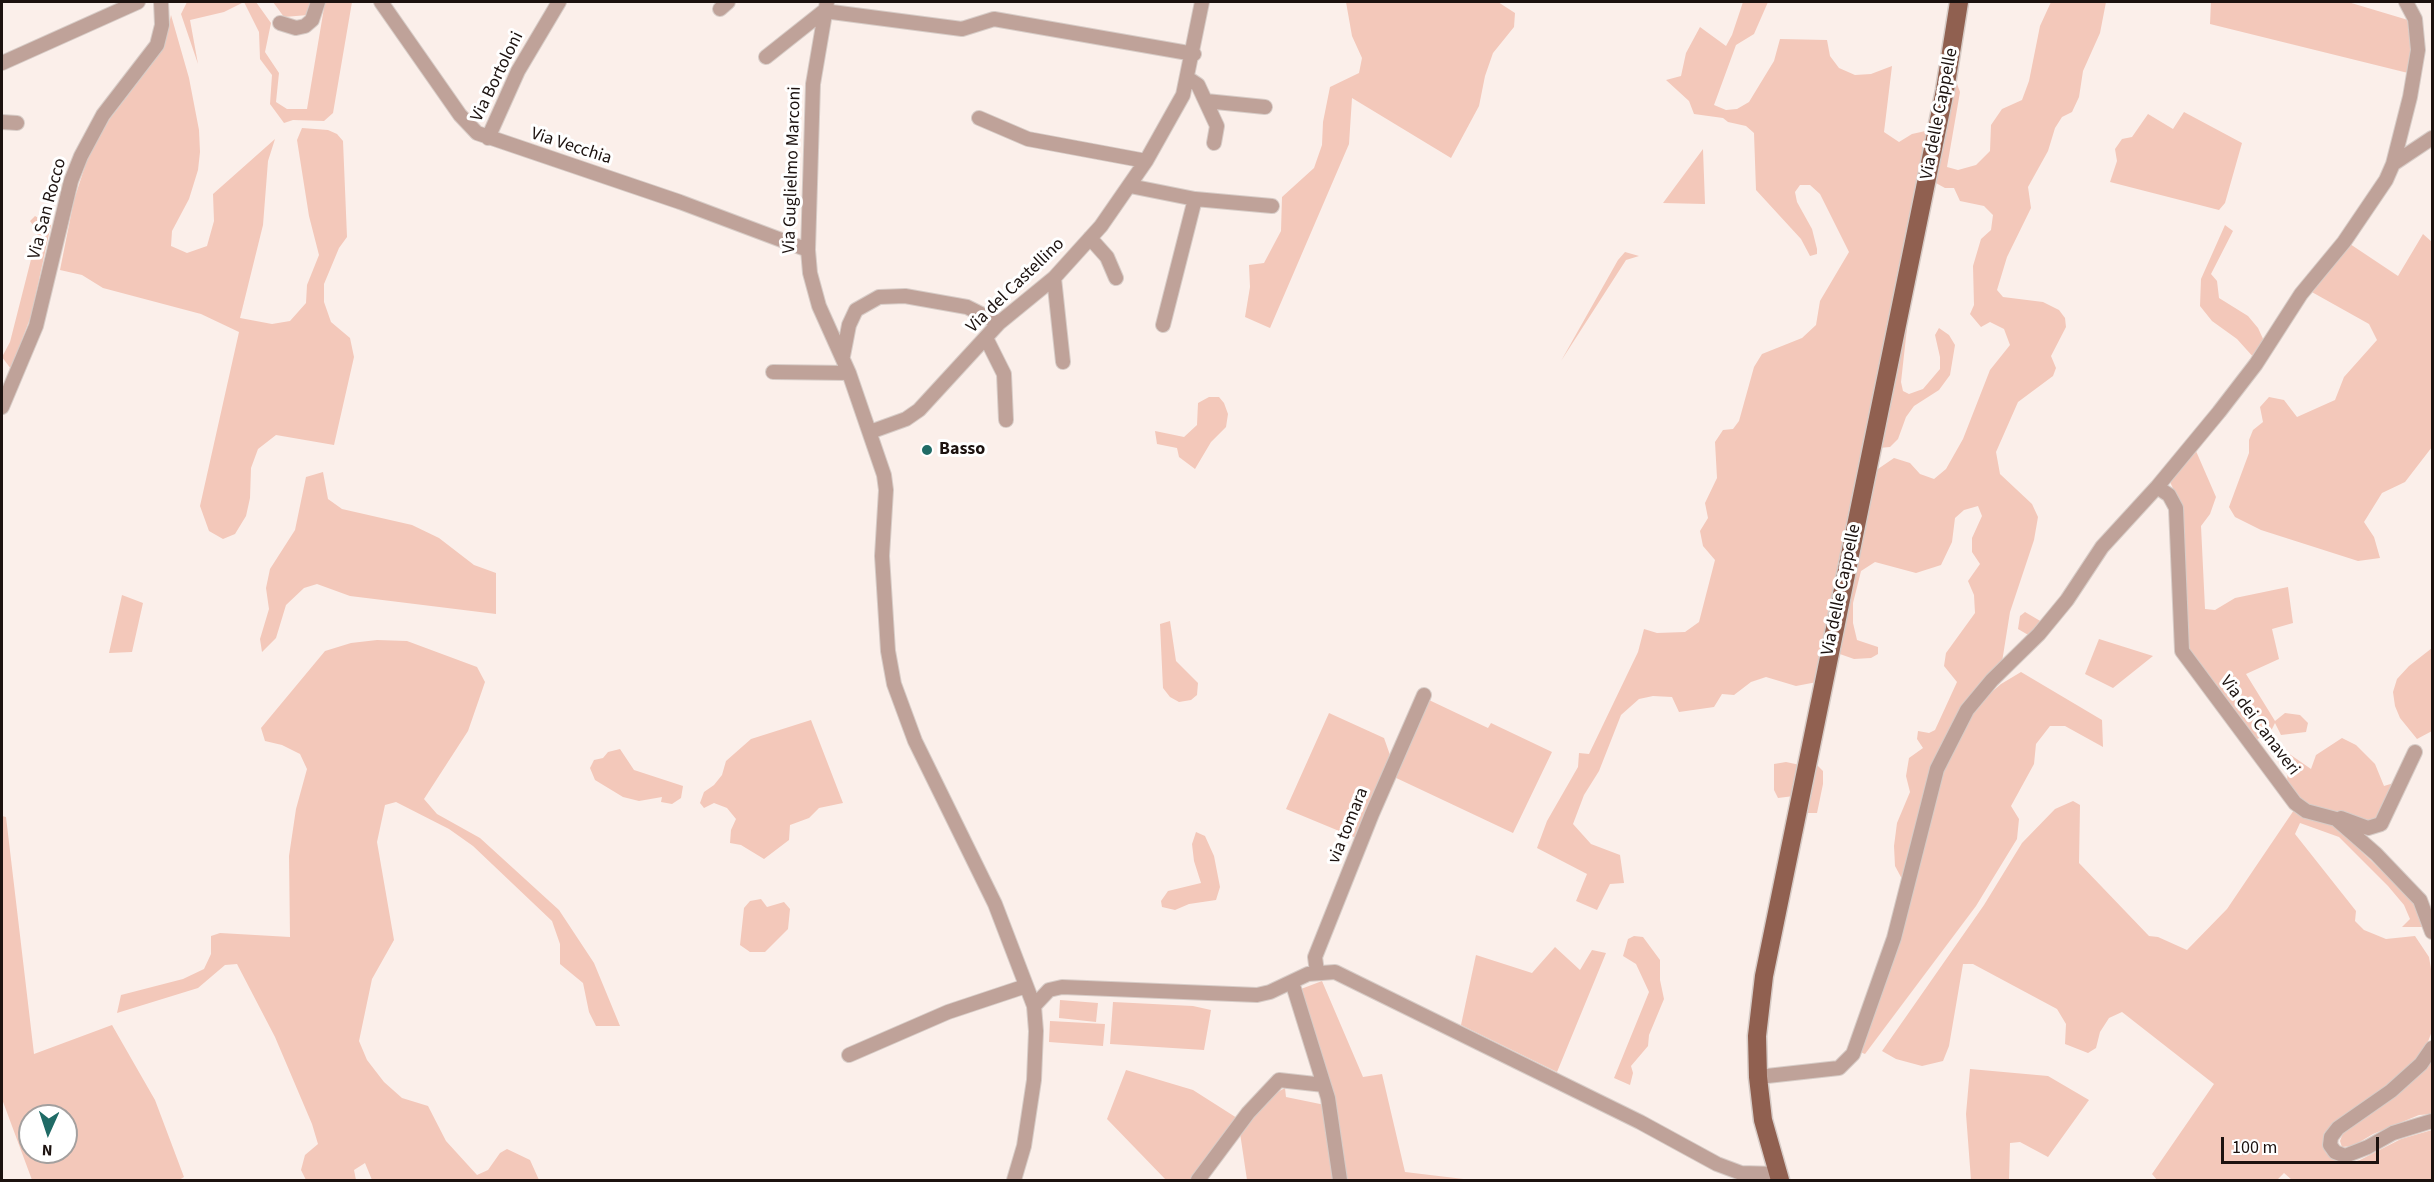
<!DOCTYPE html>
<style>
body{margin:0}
#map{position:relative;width:2434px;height:1182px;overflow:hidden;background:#fbefea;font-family:"Source Sans 3",sans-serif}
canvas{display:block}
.frame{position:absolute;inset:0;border:3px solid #1c120f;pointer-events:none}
.north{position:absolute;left:18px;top:1104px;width:60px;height:60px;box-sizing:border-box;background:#fff;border:2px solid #a4a09f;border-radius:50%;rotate:183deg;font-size:16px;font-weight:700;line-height:24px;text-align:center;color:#1c120f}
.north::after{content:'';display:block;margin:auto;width:21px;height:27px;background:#206b66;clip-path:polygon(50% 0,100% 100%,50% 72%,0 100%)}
.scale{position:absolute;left:2221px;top:1137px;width:158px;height:27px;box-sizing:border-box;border:3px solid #1c120f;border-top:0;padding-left:8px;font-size:18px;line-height:21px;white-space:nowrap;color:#1c120f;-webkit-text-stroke:4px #fff;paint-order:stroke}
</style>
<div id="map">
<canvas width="2434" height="1182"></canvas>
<div class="frame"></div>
<div class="north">N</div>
<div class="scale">100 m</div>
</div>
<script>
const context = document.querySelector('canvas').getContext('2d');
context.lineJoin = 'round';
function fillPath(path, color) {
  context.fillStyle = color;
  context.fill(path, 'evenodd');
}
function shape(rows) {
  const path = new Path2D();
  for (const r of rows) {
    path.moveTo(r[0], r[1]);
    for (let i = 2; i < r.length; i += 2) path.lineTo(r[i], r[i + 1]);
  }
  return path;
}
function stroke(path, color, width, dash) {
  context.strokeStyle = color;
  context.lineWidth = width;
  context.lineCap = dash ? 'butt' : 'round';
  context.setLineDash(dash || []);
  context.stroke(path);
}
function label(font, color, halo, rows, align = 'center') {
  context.font = font + ' "Source Sans 3",sans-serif';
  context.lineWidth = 6;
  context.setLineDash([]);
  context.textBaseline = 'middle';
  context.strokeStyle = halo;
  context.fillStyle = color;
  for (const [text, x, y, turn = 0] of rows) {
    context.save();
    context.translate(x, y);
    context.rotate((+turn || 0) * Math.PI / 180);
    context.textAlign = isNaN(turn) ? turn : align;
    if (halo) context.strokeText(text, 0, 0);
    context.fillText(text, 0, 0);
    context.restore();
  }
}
fillPath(shape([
 [187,2,256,2,271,23,265,52,279,73,276,102,287,109,307,109,325,2,352,2,333,113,324,121,293,120,284,123,270,104,272,75,260,59,259,32,244,2,224,12,190,20,198,64,181,14],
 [273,2,311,2,308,15,284,17],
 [1346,2,1498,2,1515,13,1514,27,1493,53,1485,76,1479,106,1451,158,1352,98,1349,144,1270,328,1245,317,1250,287,1249,265,1264,263,1281,231,1282,197,1314,168,1322,145,1323,122,1330,87,1359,73,1362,58,1352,36],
 [1743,2,1768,2,1754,34,1736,45,1714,105,1726,110,1737,109,1749,102,1774,61,1780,39,1827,40,1830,56,1839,68,1855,75,1871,74,1892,66,1884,132,1899,142,1912,134,1930,130,1817,682,1796,686,1766,677,1751,682,1734,695,1722,694,1714,707,1679,712,1672,697,1653,696,1639,699,1621,715,1599,771,1584,795,1573,824,1591,844,1620,855,1624,883,1610,884,1597,910,1576,901,1587,874,1537,848,1547,821,1578,767,1579,753,1589,754,1638,652,1644,629,1657,633,1685,632,1699,622,1715,560,1703,546,1700,531,1708,518,1705,503,1717,478,1715,442,1723,430,1733,429,1739,421,1754,367,1762,354,1802,338,1816,325,1820,301,1849,252,1820,194,1810,185,1800,185,1795,192,1797,202,1812,229,1817,249,1817,254,1810,256,1801,239,1756,190,1754,133,1746,126,1728,122,1723,118,1694,114,1689,101,1666,80,1681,76,1686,53,1700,27,1726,46,1732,35],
 [2051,2,2106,2,2100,33,2083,71,2079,97,2072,112,2062,117,2055,128,2048,151,2028,187,2031,208,2007,257,1997,290,2003,297,2043,302,2059,310,2065,318,2066,327,2051,356,2056,368,2053,376,2018,402,1996,452,2000,474,2032,504,2038,517,2034,540,2010,612,2002,662,1965,704,1942,744,1935,759,1902,879,1895,866,1894,846,1897,823,1910,792,1906,776,1909,758,1923,748,1917,739,1918,731,1929,733,1935,730,1957,682,1944,666,1946,653,1975,613,1974,595,1968,581,1980,564,1972,552,1972,538,1982,516,1978,506,1964,510,1955,518,1952,542,1941,565,1916,573,1875,562,1861,571,1853,603,1853,623,1857,640,1878,647,1878,654,1871,658,1854,659,1837,653,1875,471,1894,458,1910,463,1920,474,1934,479,1946,469,1963,439,1990,370,2010,345,2004,329,1990,322,1981,327,1970,314,1974,305,1973,266,1981,239,1991,230,1993,215,1984,206,1960,201,1954,188,1945,188,1934,182,1955,78,1960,92,1947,167,1958,170,1976,165,1990,151,1991,125,2002,109,2022,100,2029,81,2040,26],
 [2211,2,2348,2,2408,20,2413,37,2408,73,2210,24],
 [171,15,189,78,199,130,200,152,198,170,189,199,172,231,171,246,187,253,207,246,214,221,213,194,275,139,268,161,263,225,240,318,272,324,290,321,306,303,307,285,319,255,309,216,297,140,302,128,328,130,337,134,343,141,347,237,339,248,324,284,324,302,331,322,350,338,354,357,334,445,276,435,258,449,251,468,250,498,246,516,235,534,223,539,209,531,200,506,239,332,201,314,103,288,82,275,60,270,74,200,88,157,109,120,164,48],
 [2184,112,2242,143,2225,203,2219,210,2110,182,2117,161,2115,149,2122,139,2132,137,2148,114,2173,129],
 [1703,149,1705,204,1663,203],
 [35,216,51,225,31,316,11,369,2,357,10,342,38,232,30,221],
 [2225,225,2233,231,2211,274,2217,281,2219,298,2248,316,2258,328,2265,343,2255,359,2237,339,2212,321,2200,306,2201,279],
 [2423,234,2432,242,2432,447,2405,482,2382,493,2364,522,2374,537,2380,558,2358,561,2261,530,2235,517,2229,507,2249,453,2249,440,2253,430,2263,422,2260,407,2269,397,2284,400,2297,417,2335,400,2344,377,2377,340,2369,324,2310,291,2350,244,2398,276],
 [1625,252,1639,256,1626,260,1561,361,1618,260],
 [1905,322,1907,328,1901,382,1903,391,1909,394,1923,389,1940,369,1940,357,1935,335,1939,328,1949,335,1955,345,1950,375,1939,390,1914,406,1906,417,1898,439,1890,447,1879,448],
 [1209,397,1219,397,1224,403,1228,414,1226,427,1211,442,1195,469,1179,457,1177,448,1157,444,1155,431,1184,437,1197,425,1198,403],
 [2196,451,2216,497,2210,514,2201,526,2205,609,2215,610,2235,598,2288,587,2293,623,2272,629,2279,659,2246,674,2275,721,2285,713,2300,715,2308,723,2306,732,2281,735,2275,723,2271,731,2254,741,2187,649,2180,503,2170,482],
 [323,472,328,499,342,509,412,525,439,538,474,565,496,573,496,614,350,596,317,584,304,588,286,605,276,638,262,652,260,639,269,609,266,588,270,569,295,530,306,477],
 [122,595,143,603,132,652,109,653],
 [2025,612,2042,622,2030,636,2018,629,2020,616],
 [1170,621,1176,661,1198,683,1197,695,1191,700,1179,702,1170,697,1163,688,1160,624],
 [2099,639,2153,656,2113,688,2085,674],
 [377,640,407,641,477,667,485,682,468,731,424,799,437,814,480,838,559,910,594,963,620,1026,596,1026,589,1012,583,983,560,964,560,944,552,921,473,846,449,829,396,802,385,805,377,842,394,940,372,979,359,1041,367,1060,384,1082,402,1098,428,1106,446,1141,477,1175,488,1170,500,1153,507,1149,530,1160,539,1180,372,1180,365,1163,354,1170,356,1180,306,1180,301,1170,305,1155,318,1144,312,1124,275,1037,237,964,225,965,198,988,117,1013,121,995,183,979,204,969,211,954,211,936,220,933,290,937,289,856,296,809,307,769,300,754,282,745,265,741,261,728,325,651,351,643],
 [2432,648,2432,731,2417,739,2400,718,2395,706,2393,692,2397,679,2409,666],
 [2021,672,2102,720,2103,747,2065,726,2050,726,2036,744,2034,764,2011,806,2019,819,2017,839,1976,906,1865,1054,1860,1052,1938,782,1961,729,1980,702,2001,684],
 [1429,700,1488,728,1491,723,1552,752,1513,833,1392,776],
 [1329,713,1384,738,1390,755,1356,838,1286,809],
 [811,720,843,803,819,808,809,818,790,825,789,840,764,859,741,845,730,843,731,830,736,819,727,808,714,803,704,808,700,803,704,792,714,785,722,775,726,761,751,739],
 [2342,738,2356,745,2375,764,2384,786,2397,782,2379,818,2369,824,2330,810,2314,809,2306,805,2287,787,2288,753,2311,769,2316,755],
 [620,749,634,770,683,786,681,798,672,804,661,802,662,797,639,801,623,797,595,780,590,768,594,760,603,758,608,752],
 [1786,762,1800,765,1794,796,1778,798,1774,790,1774,764],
 [1814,762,1823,771,1823,784,1817,813,1804,813],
 [2073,801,2080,805,2079,863,2149,936,2158,937,2187,950,2227,909,2294,810,2332,823,2413,901,2423,927,2402,927,2410,919,2404,905,2388,886,2339,837,2300,823,2295,834,2356,911,2355,921,2364,930,2386,939,2415,936,2429,957,2432,975,2432,1031,2426,1047,2420,1057,2392,1083,2324,1133,2323,1143,2326,1153,2333,1159,2349,1163,2360,1160,2401,1139,2432,1130,2432,1180,2292,1180,2284,1173,2277,1180,2157,1180,2152,1174,2214,1084,2122,1012,2109,1018,2100,1032,2096,1048,2088,1053,2065,1044,2066,1024,2057,1009,1973,964,1963,964,1949,1046,1943,1061,1922,1066,1896,1059,1882,1051,1984,905,2022,843,2055,809],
 [2,816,6,817,34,1054,112,1025,155,1100,184,1177,179,1180,32,1180,2,1099],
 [30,1116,66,1116,66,1152,30,1152],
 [1196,832,1205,836,1214,856,1220,887,1216,900,1189,904,1175,910,1162,907,1161,901,1168,891,1201,883,1194,861,1192,844],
 [761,899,767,907,784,902,790,909,788,929,765,952,750,952,740,945,744,908,750,901],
 [1634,936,1643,937,1660,960,1660,980,1664,999,1649,1035,1648,1046,1631,1066,1633,1073,1630,1085,1614,1078,1649,992,1636,964,1623,956,1628,939],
 [1555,947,1580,970,1592,950,1606,953,1557,1072,1461,1025,1476,955,1532,973],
 [1322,981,1363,1077,1382,1074,1405,1172,1472,1180,1344,1180,1301,989],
 [1060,1000,1098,1003,1096,1022,1059,1018],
 [1113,1002,1193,1006,1211,1010,1204,1050,1110,1044],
 [1050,1021,1105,1024,1103,1046,1049,1042],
 [2432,1057,2432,1114,2419,1115,2373,1134,2353,1146,2342,1147,2340,1141,2343,1133,2407,1084],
 [1970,1069,2048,1076,2089,1100,2048,1157,2020,1142,2010,1143,2009,1180,1971,1180,1966,1114],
 [1126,1070,1193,1090,1237,1118,1190,1180,1166,1180,1107,1119],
 [1285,1088,1286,1097,1325,1105,1336,1180,1247,1180,1240,1133,1276,1093]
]), '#f3c8ba');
const minor = shape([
 [381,2,460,115,477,133,680,202,808,250],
 [827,2,813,84,808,250,810,273,819,306,849,373,884,475,886,490,882,556,888,651,894,684,915,741,995,904,1034,1006,1036,1031,1034,1080,1024,1146,1014,1180],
 [720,9,728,2],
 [280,23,296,28,305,26,312,20,318,2],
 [766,57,824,11,962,29,994,19,1194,54],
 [2,63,138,2],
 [1189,79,1198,85,1217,126,1214,143],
 [1206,101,1265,107],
 [979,118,1028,139,1146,161],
 [2,122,17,123],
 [488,138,518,71,559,2],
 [2393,164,2432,138],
 [1130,186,1195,199,1272,206],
 [1090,238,1107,257,1116,278],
 [1054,278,1063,362],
 [1163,325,1195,199],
 [986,338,1004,374,1006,420],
 [843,356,849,325,856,310,879,297,905,296,967,307,999,323],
 [773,372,849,373],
 [2,407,36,326,71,181,81,156,103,115,157,45,162,25,161,2],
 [870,432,906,419,919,410,999,323,1054,278,1101,226,1146,161,1183,95,1202,2],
 [2157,487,2169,495,2176,508,2182,651,2295,803,2306,811,2336,819,2376,854,2420,900,2432,932],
 [2341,818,2368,828,2381,824,2415,752],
 [1317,972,1315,957,1372,814,1424,695],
 [1292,982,1328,1098,1340,1180],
 [1034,1006,1049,990,1062,987,1257,995,1270,992,1308,974,1335,972,1640,1122,1717,1164,1741,1173,1777,1174],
 [2432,1048,2421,1064,2391,1091,2338,1128,2331,1137,2330,1145,2335,1152,2345,1156,2368,1147,2393,1133,2432,1121],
 [849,1055,948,1012,1026,986],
 [1758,1077,1839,1068,1853,1054,1894,938,1937,769,1967,710,1992,680,2039,634,2067,600,2102,547,2157,487,2219,412,2256,364,2301,294,2344,242,2386,180,2393,164,2410,97,2418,50,2415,19,2406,2],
 [1198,1180,1248,1113,1279,1080,1324,1085]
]);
const major = shape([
 [1780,1180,1763,1120,1758,1077,1757,1036,1764,976,1945,90,1959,2]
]);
stroke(minor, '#d7ccc7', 16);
stroke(major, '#d7ccc7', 21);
stroke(minor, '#bfa299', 14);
stroke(major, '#906050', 18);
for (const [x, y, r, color] of [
 [927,450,6,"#206b66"]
]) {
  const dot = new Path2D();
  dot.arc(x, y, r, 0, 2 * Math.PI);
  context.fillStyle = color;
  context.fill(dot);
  stroke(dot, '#fff', 2);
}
label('18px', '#1c120f', '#fff', [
 ["Via Bortoloni",498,77,-64],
 ["Via delle Cappelle",1940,114,-79],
 ["Via Vecchia",571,147,18],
 ["Via Guglielmo Marconi",793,170,-88],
 ["Via San Rocco",48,209,-75],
 ["Via del Castellino",1016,286,-44],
 ["Via delle Cappelle",1842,590,-78],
 ["Via dei Canaveri",2259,726,53],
 ["via tomara",1349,826,-68]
]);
label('bold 18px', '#1c120f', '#fff', [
 ["Basso",939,450]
], 'left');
</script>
